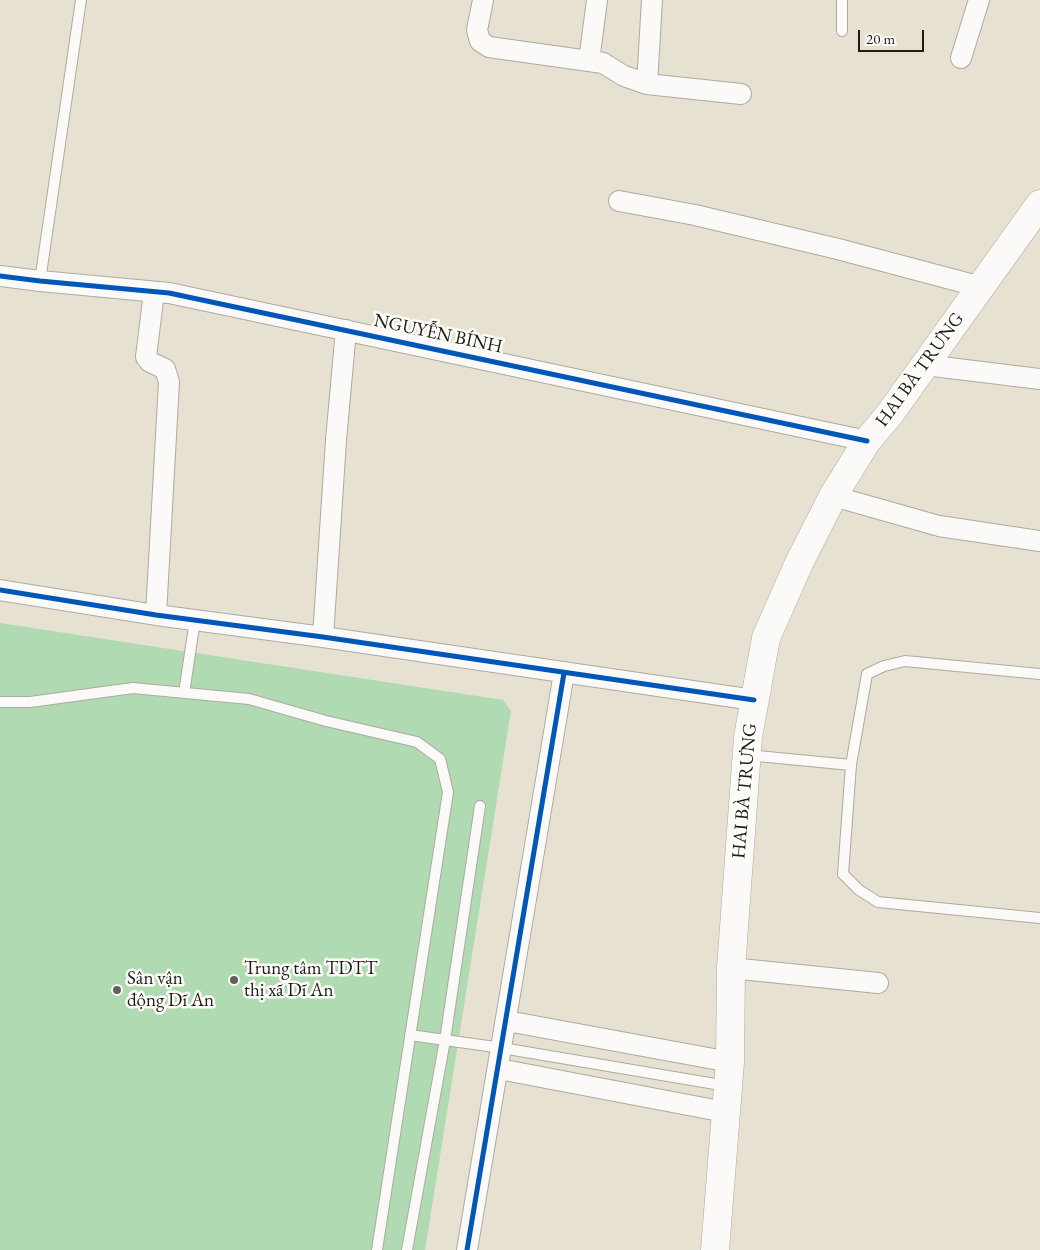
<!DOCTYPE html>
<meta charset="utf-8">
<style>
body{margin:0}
#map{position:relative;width:1040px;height:1250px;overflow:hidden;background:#e6e1d1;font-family:"EB Garamond",serif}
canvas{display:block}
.scale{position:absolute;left:858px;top:30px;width:66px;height:22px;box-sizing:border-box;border:2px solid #1c1c1c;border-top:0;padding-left:6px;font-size:15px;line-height:18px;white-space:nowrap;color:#1c1c1c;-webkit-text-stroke:4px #fdfcf7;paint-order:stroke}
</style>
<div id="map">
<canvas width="1040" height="1250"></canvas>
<div class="scale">20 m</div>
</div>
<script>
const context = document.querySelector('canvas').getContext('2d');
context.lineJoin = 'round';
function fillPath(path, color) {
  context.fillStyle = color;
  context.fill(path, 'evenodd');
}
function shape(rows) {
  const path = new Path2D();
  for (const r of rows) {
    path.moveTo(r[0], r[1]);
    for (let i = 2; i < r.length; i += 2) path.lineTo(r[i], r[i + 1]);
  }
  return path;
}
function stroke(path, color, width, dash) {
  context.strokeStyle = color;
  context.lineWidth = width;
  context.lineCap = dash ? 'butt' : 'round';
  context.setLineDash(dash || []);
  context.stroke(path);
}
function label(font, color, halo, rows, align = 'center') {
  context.font = font + ' "EB Garamond",serif';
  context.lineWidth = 5;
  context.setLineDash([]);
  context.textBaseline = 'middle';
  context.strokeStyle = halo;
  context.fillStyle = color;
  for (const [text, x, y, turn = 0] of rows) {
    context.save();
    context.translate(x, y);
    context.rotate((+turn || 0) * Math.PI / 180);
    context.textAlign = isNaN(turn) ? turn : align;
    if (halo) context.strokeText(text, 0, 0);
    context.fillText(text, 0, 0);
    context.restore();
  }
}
fillPath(shape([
 [0,623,503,700,511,711,425,1250,0,1250]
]), '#b0dab1');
const service = shape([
 [842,0,842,31],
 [40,281,81,0],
 [1040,674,905,661,884,666,867,674,851,765,843,874,859,890,878,902,1040,918],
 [184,693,195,620],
 [0,702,30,702,133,688,249,699,326,721,417,742,440,759,448,792,377,1250],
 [747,755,851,765],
 [480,806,445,1040,502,1048,727,1086],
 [407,1250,445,1040,410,1035]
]);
const minor = shape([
 [483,0,477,30,480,41,489,47,603,63,624,76,647,84,741,94],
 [961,58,979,0],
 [589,61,597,0],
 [647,84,652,0],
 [619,201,695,215,838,249,981,287],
 [0,276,40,281,169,293,867,441],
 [154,292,146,357,150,362,165,369,169,382,156,615],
 [925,365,1040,379],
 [833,496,939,526,1040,541],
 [0,590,156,615,323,637,754,700],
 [323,637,336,440,346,330],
 [731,968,878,983],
 [507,1021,730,1062],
 [499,1069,725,1112],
 [467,1250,564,673]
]);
const secondary = shape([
 [715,1250,730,1062,731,968,748,737,766,638,799,563,833,496,867,441,889,415,1040,204]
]);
stroke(service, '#adaaa0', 12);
stroke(minor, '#adaaa0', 22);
stroke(secondary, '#adaaa0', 29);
stroke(service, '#fbfaf8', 10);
stroke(minor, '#fbfaf8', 20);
stroke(secondary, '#fbfaf8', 28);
stroke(shape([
 [0,276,40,281,169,293,867,441],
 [0,590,156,615,323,637,754,700],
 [467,1250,564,673]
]), '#0057b8', 5);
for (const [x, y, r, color] of [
 [234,980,5,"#63615b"],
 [117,990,5,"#63615b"]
]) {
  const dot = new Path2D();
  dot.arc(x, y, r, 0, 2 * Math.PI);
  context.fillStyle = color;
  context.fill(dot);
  stroke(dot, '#fdfcf7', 2);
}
label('19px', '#1c1c1c', '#fdfcf7', [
 ["NGUYỄN BÍNH",438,334,12],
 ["HAI BÀ TRƯNG",920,370,-54],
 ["HAI BÀ TRƯNG",745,791,-85]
]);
label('19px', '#1c1c1c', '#fdfcf7', [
 ["Trung tâm TDTT",244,969],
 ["thị xã Dĩ An",244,991],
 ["Sân vận",127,979],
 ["động Dĩ An",127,1001]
], 'left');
</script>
